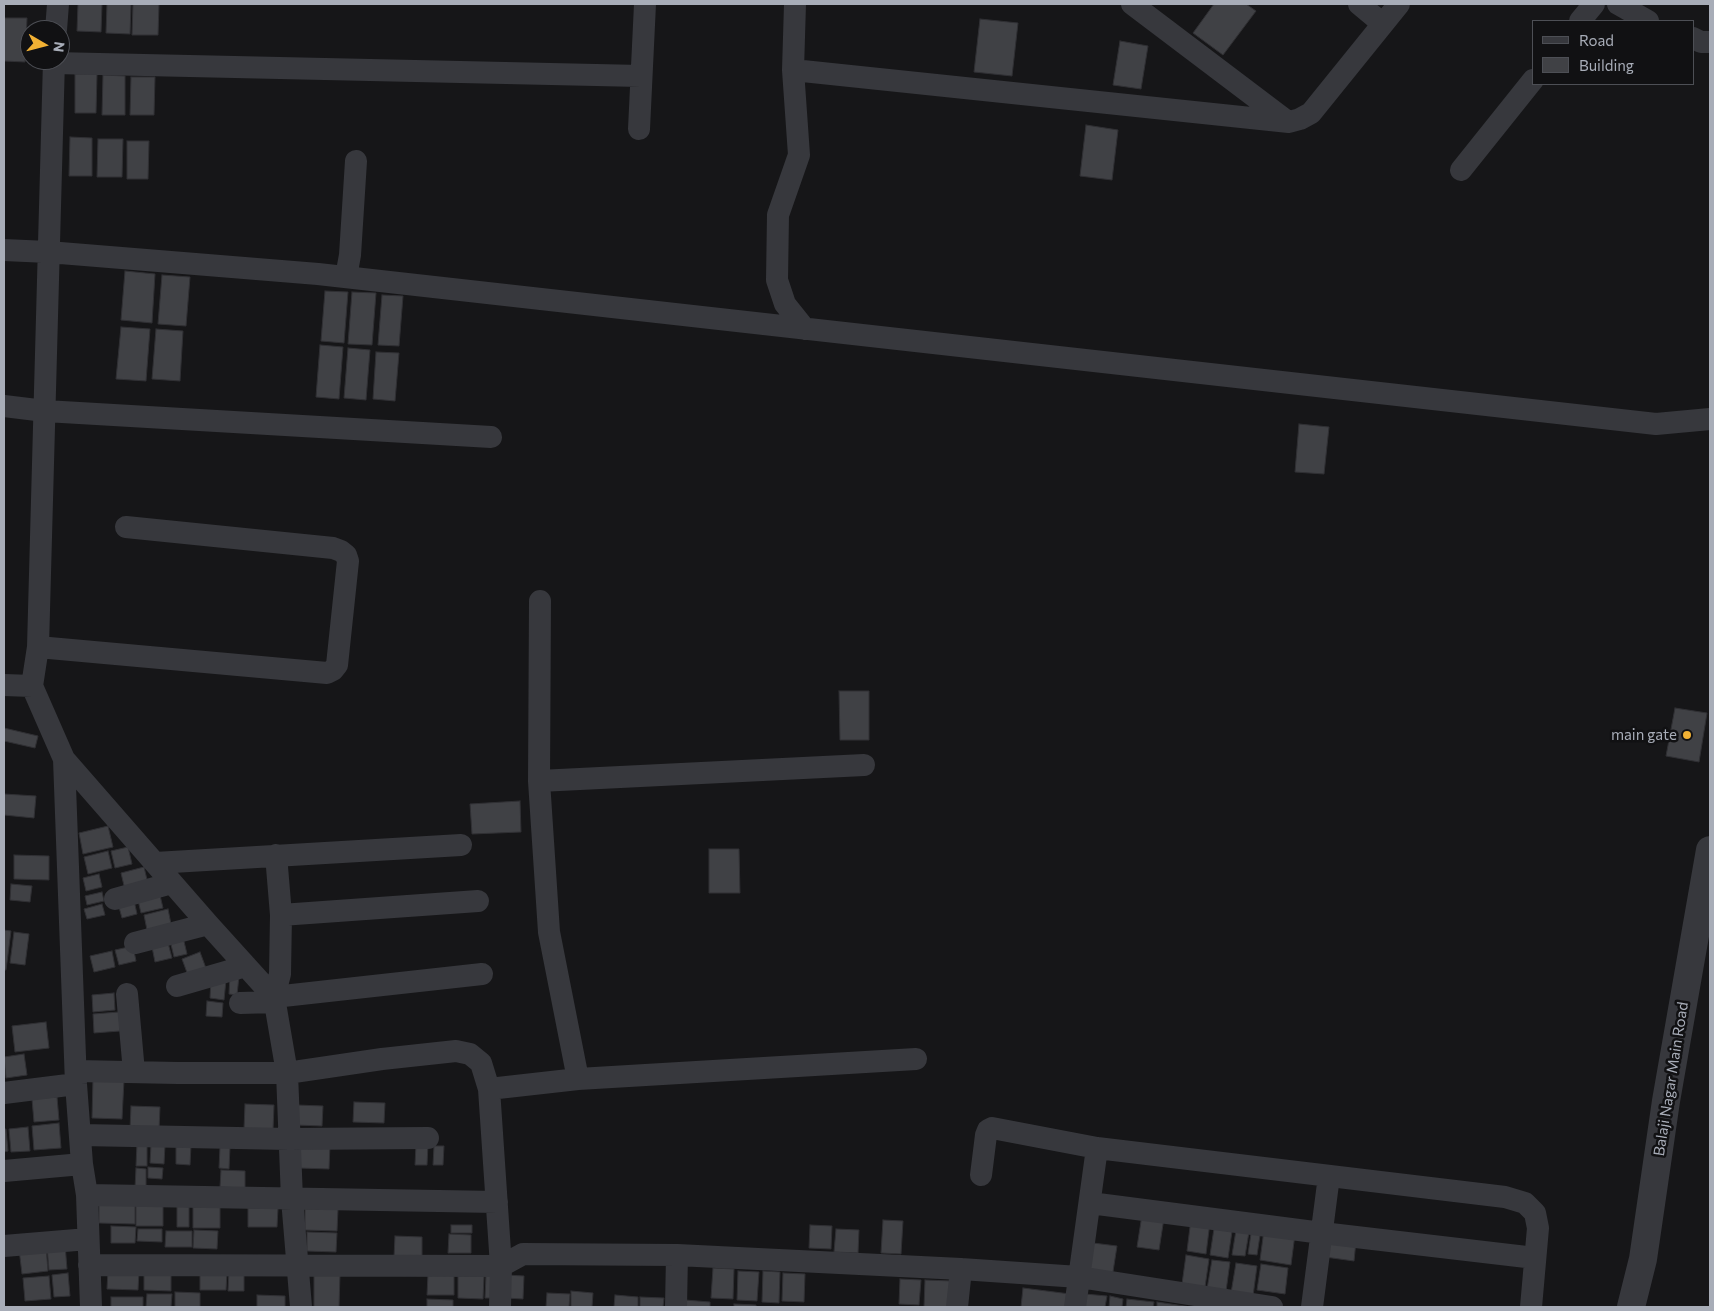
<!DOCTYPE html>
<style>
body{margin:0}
#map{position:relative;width:1714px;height:1311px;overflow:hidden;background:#161618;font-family:Commissioner,sans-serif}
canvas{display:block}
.frame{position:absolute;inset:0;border:5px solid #a8adb8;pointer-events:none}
.legend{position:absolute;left:1532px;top:20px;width:162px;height:65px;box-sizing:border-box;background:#111113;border:1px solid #4d4f55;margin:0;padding:6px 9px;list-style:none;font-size:15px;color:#a8adb8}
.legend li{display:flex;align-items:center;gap:10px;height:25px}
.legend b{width:25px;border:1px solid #4d4f55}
.north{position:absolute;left:20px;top:20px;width:50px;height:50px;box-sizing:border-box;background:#111113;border:1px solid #4d4f55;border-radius:50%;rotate:98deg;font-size:14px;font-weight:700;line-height:20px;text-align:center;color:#a8adb8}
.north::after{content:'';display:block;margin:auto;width:18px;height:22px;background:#f2b134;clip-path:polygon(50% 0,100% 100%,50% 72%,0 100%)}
</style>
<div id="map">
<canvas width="1714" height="1311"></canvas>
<div class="frame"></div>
<ul class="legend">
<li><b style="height:6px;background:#37383d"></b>Road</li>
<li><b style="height:14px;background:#404145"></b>Building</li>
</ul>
<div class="north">N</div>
</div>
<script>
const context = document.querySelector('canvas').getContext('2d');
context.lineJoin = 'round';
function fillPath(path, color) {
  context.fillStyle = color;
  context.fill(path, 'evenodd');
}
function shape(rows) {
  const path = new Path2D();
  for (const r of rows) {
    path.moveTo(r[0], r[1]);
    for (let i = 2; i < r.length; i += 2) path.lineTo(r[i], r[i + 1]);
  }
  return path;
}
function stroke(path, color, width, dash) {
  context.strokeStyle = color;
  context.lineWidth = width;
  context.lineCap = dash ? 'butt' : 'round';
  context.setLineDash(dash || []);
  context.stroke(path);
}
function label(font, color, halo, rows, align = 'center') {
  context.font = font + ' Commissioner,sans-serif';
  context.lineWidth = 5;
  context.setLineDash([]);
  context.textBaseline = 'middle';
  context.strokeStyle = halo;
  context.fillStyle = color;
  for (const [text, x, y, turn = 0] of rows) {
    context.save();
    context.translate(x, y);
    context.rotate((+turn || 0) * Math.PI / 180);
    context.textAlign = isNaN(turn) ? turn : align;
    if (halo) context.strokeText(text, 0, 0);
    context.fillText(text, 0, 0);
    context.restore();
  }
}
const building = shape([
 [78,4,102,4,101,32,77,31,78,4],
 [107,4,131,4,130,34,106,33,107,4],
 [133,4,159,4,158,35,132,35,133,4],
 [1214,4,1246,4,1256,11,1223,55,1193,33,1214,4],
 [4,18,27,18,25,62,4,61,4,18],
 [980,19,1018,23,1012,76,974,72,980,19],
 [1120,41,1148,46,1141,89,1113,85,1120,41],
 [75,74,97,74,96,113,75,113,75,74],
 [103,75,125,76,125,115,102,115,103,75],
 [131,77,155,77,154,115,130,115,131,77],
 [1086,125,1118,130,1112,180,1080,176,1086,125],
 [70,137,92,138,92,176,69,176,70,137],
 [98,139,123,139,122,177,97,177,98,139],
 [127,141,149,141,148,179,127,179,127,141],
 [125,271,155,274,152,323,121,320,125,271],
 [162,275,190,277,186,326,158,324,162,275],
 [325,291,348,292,344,343,321,341,325,291],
 [352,292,376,293,372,345,348,344,352,292],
 [382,295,403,296,399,346,378,345,382,295],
 [121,327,150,329,146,381,116,379,121,327],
 [156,329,183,331,180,381,152,379,156,329],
 [320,345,343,347,339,399,316,397,320,345],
 [348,348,370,350,366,400,344,398,348,348],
 [376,352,399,353,395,401,373,399,376,352],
 [1299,424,1329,427,1324,474,1295,472,1299,424],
 [839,691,869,691,869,740,840,740,839,691],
 [1675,708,1707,713,1699,762,1666,756,1675,708],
 [4,728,38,736,35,748,4,741,4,728],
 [4,794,36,796,34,818,4,815,4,794],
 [520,801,521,832,472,834,470,804,520,801],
 [108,826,113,847,83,854,79,833,108,826],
 [128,847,132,864,115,868,111,851,128,847],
 [709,849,739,849,740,893,709,893,709,849],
 [108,851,112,868,88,874,84,857,108,851],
 [14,855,49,856,49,880,14,879,14,855],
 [144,867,149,888,126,894,121,873,144,867],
 [99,874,102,887,86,891,83,878,99,874],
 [11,884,32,886,30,902,10,900,11,884],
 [159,891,163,908,141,913,137,896,159,891],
 [102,892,104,901,87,905,85,896,102,892],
 [133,896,137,914,122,918,117,900,133,896],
 [102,904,105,915,87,919,84,909,102,904],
 [168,909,172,929,148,935,144,915,168,909],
 [4,930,11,931,6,970,4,970,4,930],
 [14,932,29,934,25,965,10,963,14,932],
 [182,933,187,954,174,957,169,936,182,933],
 [167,939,172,958,155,962,151,942,167,939],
 [133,946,136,961,119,965,115,950,133,946],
 [112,951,115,967,94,972,90,956,112,951],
 [200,952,207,971,189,978,182,959,200,952],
 [230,975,239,976,237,995,229,994,230,975],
 [211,979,226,980,224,1000,210,998,211,979],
 [114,993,115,1010,93,1012,92,995,114,993],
 [207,1001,223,1003,222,1017,206,1016,207,1001],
 [119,1012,120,1031,94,1033,93,1014,119,1012],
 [46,1022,49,1048,15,1052,12,1026,46,1022],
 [24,1054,27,1075,6,1078,4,1057,24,1054],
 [93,1079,124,1080,122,1119,92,1118,93,1079],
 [57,1097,59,1120,34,1122,32,1099,57,1097],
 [354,1102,385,1103,384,1123,353,1122,354,1102],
 [245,1104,274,1105,273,1130,244,1129,245,1104],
 [297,1105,323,1106,322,1126,296,1125,297,1105],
 [131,1106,160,1107,159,1130,130,1129,131,1106],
 [59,1123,61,1148,34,1150,32,1126,59,1123],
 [28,1127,30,1151,11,1152,9,1129,28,1127],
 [4,1129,6,1129,8,1151,4,1152,4,1129],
 [137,1143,147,1143,147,1166,136,1166,137,1143],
 [176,1144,191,1145,190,1165,176,1164,176,1144],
 [300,1144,330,1145,329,1169,299,1168,300,1144],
 [416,1144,428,1144,427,1165,415,1165,416,1144],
 [151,1145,165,1145,164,1164,150,1163,151,1145],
 [434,1146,444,1146,443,1165,433,1165,434,1146],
 [220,1147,230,1147,229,1169,219,1168,220,1147],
 [148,1167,163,1168,162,1179,148,1178,148,1167],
 [136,1168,146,1169,146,1188,135,1188,136,1168],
 [221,1170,245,1171,245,1188,220,1187,221,1170],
 [99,1202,135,1203,135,1224,99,1223,99,1202],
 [136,1205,163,1206,163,1226,136,1226,136,1205],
 [177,1206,189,1207,189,1227,177,1227,177,1206],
 [193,1207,220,1207,220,1228,193,1228,193,1207],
 [248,1208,278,1208,277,1227,248,1227,248,1208],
 [305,1209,338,1209,337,1231,305,1230,305,1209],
 [1142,1215,1164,1218,1159,1250,1137,1247,1142,1215],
 [1191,1219,1210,1222,1206,1254,1187,1251,1191,1219],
 [883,1220,903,1221,901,1254,881,1253,883,1220],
 [1215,1222,1233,1225,1228,1258,1210,1255,1215,1222],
 [1237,1224,1250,1226,1245,1256,1232,1255,1237,1224],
 [451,1225,472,1225,472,1233,451,1233,451,1225],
 [810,1225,832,1226,831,1249,809,1248,810,1225],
 [111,1226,136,1227,135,1243,111,1243,111,1226],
 [1252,1227,1261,1229,1257,1255,1248,1254,1252,1227],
 [138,1229,162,1229,162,1242,137,1241,138,1229],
 [836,1229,859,1230,858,1253,834,1252,836,1229],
 [194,1230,218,1231,217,1249,193,1248,194,1230],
 [1264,1230,1295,1234,1291,1265,1260,1260,1264,1230],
 [166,1231,192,1231,192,1247,165,1247,166,1231],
 [307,1232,337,1233,336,1252,307,1251,307,1232],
 [449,1234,471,1235,471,1253,448,1253,449,1234],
 [395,1236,422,1237,422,1258,394,1257,395,1236],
 [1328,1237,1356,1241,1354,1261,1325,1257,1328,1237],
 [1093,1243,1117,1246,1112,1278,1088,1274,1093,1243],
 [65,1244,67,1269,49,1270,47,1246,65,1244],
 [46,1247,48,1271,22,1274,19,1249,46,1247],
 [1186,1255,1209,1259,1205,1287,1182,1284,1186,1255],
 [1212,1260,1230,1262,1226,1291,1207,1289,1212,1260],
 [1236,1263,1257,1266,1253,1296,1231,1293,1236,1263],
 [1261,1264,1288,1268,1285,1294,1257,1290,1261,1264],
 [713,1268,734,1269,733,1299,711,1298,713,1268],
 [144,1269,171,1269,171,1291,144,1290,144,1269],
 [108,1270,139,1271,138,1290,107,1289,108,1270],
 [229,1270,244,1270,244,1291,228,1291,229,1270],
 [200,1271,227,1272,226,1290,200,1290,200,1271],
 [738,1271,759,1272,757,1301,737,1300,738,1271],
 [763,1271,780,1272,779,1303,762,1302,763,1271],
 [68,1273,70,1296,54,1297,52,1275,68,1273],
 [783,1273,805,1274,804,1302,782,1301,783,1273],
 [314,1274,340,1274,339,1307,314,1307,314,1274],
 [428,1274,454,1275,454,1295,427,1295,428,1274],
 [486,1275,498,1276,498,1298,485,1298,486,1275],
 [506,1275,524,1276,523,1299,505,1298,506,1275],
 [49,1276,51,1299,25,1301,23,1278,49,1276],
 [458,1276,484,1276,483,1299,458,1298,458,1276],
 [900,1279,921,1280,919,1305,899,1304,900,1279],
 [925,1280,952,1281,951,1307,924,1307,925,1280],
 [1023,1288,1070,1294,1068,1307,1021,1307,1023,1288],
 [571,1291,593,1293,592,1307,571,1307,571,1291],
 [175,1292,200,1293,200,1307,175,1307,175,1292],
 [547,1293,570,1294,569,1307,546,1307,547,1293],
 [147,1294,172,1294,171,1307,146,1307,147,1294],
 [1085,1294,1107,1296,1105,1307,1084,1307,1085,1294],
 [257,1295,285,1296,285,1307,257,1307,257,1295],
 [615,1295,638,1297,638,1307,614,1307,615,1295],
 [1110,1296,1123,1299,1122,1307,1109,1307,1110,1296],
 [111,1297,143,1297,143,1307,111,1307,111,1297],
 [640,1297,664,1298,663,1307,640,1307,640,1297],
 [427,1299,453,1300,453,1307,427,1307,427,1299],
 [1127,1299,1154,1302,1153,1307,1126,1307,1127,1299],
 [685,1300,710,1302,710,1307,684,1307,685,1300],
 [1157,1302,1191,1307,1157,1307,1157,1302],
 [734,1304,756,1305,756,1307,734,1307,734,1304]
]);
fillPath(building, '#404145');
stroke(building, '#303034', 1);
stroke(shape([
 [795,4,793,70,799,155,778,215,777,280,785,304,805,329],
 [1132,4,1288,122],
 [1359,4,1383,24],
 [1618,4,1648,21],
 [1580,21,1594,4],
 [56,30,58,4],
 [1693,38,1701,42,1710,42],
 [54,60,38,647,32,686,64,759,208,924,274,997,287,1073,292,1199,301,1307],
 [54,63,641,76],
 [793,70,1289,122,1300,119,1311,113,1399,4],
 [639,129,645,4],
 [1461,170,1533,80],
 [4,250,48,252,318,274,1656,424,1710,419],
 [346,277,350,255,356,161],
 [4,406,45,411,491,437],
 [540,601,539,781,549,932,578,1079],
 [38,647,327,673,333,670,337,665,348,561,346,555,341,551,333,548,126,527],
 [4,685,32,686],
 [64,759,76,1084,82,1164,87,1195,91,1307],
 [539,781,864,765],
 [276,855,281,915,478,901],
 [155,863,461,845],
 [115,899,172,883],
 [281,915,280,974,274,997,482,974],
 [135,943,208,924],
 [177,986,246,966],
 [127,994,134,1072],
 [240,1003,275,1002],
 [76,1071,178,1073,287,1073,382,1059,456,1051,470,1054,481,1063,489,1089,501,1266,500,1307],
 [489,1089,578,1079,916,1059],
 [4,1093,76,1084],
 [81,1135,289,1139,428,1138],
 [4,1171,82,1164],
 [981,1175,986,1135,988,1130,992,1128,1097,1148,1505,1197,1525,1203,1535,1213,1538,1228,1531,1307],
 [87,1195,497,1202],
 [1090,1203,1322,1233,1535,1258],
 [4,1246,88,1239],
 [89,1265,501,1266,523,1254,677,1255,961,1269,1079,1277,1272,1307],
 [676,1307,677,1255],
 [957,1307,961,1269],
 [1075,1307,1097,1148],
 [1312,1307,1329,1176]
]), '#37383d', 22);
stroke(shape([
 [1631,1307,1643,1259,1666,1101,1710,850]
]), '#37383d', 28);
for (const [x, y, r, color] of [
 [1687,735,5,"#f2b134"]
]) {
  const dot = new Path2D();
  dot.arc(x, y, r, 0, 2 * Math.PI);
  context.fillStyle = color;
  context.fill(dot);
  stroke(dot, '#111113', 2);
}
label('15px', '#a8adb8', '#111113', [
 ["main gate",1677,735]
], 'right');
label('15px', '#a8adb8', '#111113', [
 ["Balaji Nagar Main Road",1671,1079,-81]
]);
</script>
